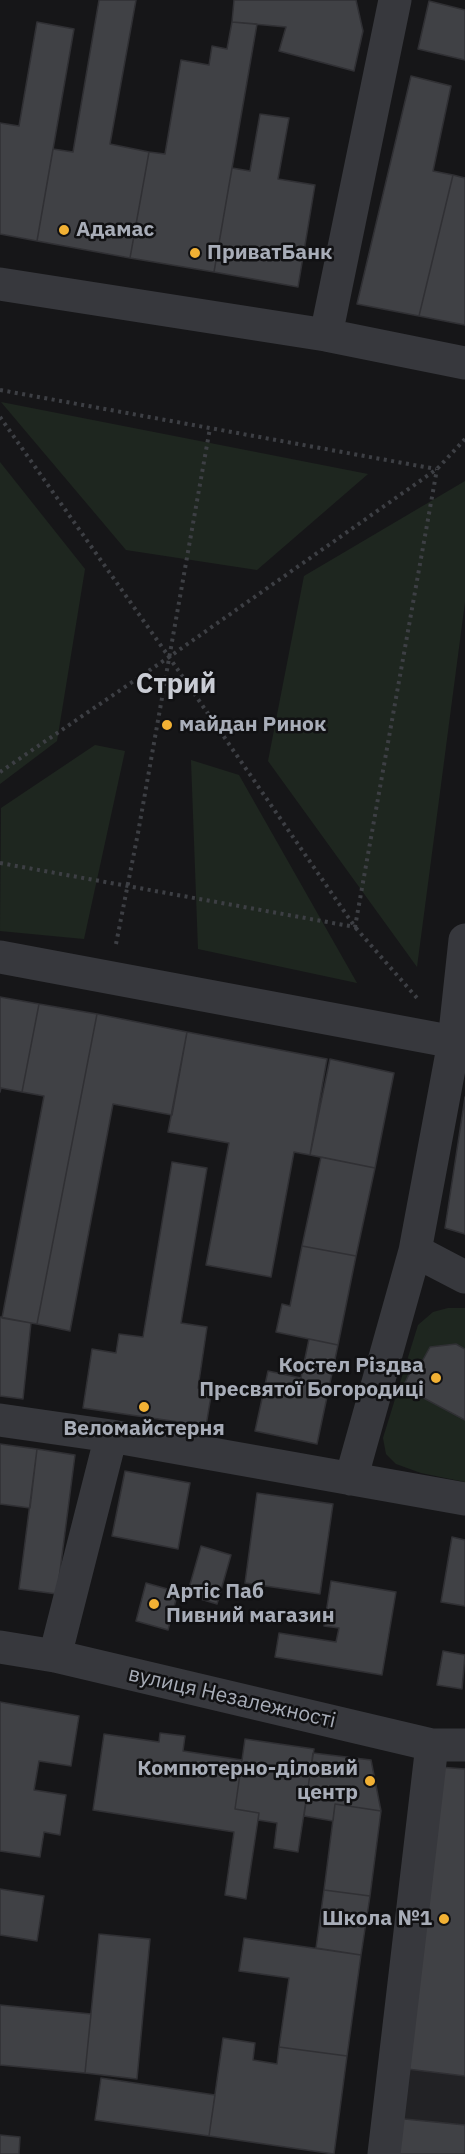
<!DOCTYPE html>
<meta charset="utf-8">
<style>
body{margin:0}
canvas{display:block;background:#161618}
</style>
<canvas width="465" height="2154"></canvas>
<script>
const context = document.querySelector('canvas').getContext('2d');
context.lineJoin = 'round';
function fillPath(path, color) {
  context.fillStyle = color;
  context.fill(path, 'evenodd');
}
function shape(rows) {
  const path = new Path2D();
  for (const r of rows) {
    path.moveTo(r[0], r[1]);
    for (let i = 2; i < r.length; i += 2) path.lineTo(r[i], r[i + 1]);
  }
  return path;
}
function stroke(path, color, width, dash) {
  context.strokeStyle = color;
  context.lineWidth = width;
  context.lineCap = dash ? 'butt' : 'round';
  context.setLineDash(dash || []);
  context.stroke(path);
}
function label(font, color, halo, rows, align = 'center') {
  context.font = font + ' "IBM Plex Sans",sans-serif';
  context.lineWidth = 5;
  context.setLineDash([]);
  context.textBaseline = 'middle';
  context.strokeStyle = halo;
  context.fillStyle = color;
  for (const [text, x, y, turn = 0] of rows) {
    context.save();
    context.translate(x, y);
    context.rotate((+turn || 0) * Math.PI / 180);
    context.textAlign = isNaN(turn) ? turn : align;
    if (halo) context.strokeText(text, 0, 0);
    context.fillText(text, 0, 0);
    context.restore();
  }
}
fillPath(shape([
 [439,1767,465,1769,465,2125,395,2118]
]), '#222225');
fillPath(shape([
 [1,402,368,474,257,570,126,550],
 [0,462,85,569,57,741,0,784],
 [465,481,465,602,417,967,268,761,304,576],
 [95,745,125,751,84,939,0,931,1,808],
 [191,760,239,775,357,983,198,949],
 [448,1308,465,1308,465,1349,456,1344,430,1347,419,1367,411,1370,403,1386,465,1420,465,1482,421,1473,396,1464,386,1454,383,1438,418,1325,433,1312]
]), '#1e261f');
const building = shape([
 [99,0,136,0,110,144,149,152,130,258,37,241,53,149,73,152,99,0],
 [234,0,356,0,363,31,354,71,279,51,286,27,232,22,234,0],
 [429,1,465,10,465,60,418,49,429,1],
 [37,22,74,29,37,241,0,234,0,123,19,126,37,22],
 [232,22,257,24,214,272,130,258,149,152,165,154,181,60,209,65,212,46,227,49,232,22],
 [411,76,451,86,433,171,453,175,419,316,357,304,411,76],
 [260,114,289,118,278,179,315,185,298,287,214,272,232,168,250,171,260,114],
 [453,175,465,178,465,325,419,316,453,175],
 [0,997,39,1004,22,1092,1,1088,0,1092,0,997],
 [39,1004,97,1014,37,1324,2,1318,44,1096,22,1092,39,1004],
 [97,1014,187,1032,172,1115,113,1104,70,1331,37,1324,97,1014],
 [187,1032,327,1059,310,1155,294,1152,271,1277,206,1265,229,1143,168,1132,187,1032],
 [330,1059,394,1073,375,1168,310,1155,330,1059],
 [465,1097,465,1234,445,1228,465,1097],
 [321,1157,375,1168,356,1256,302,1246,321,1157],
 [172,1162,207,1168,181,1323,207,1327,198,1388,212,1390,206,1426,83,1408,92,1349,116,1353,119,1334,143,1337,172,1162],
 [302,1246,356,1256,338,1345,276,1332,282,1304,290,1306,302,1246],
 [0,1317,31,1323,23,1399,0,1396,0,1317],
 [309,1339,338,1345,317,1444,255,1431,268,1371,301,1378,309,1339],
 [456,1344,465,1349,465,1420,403,1387,411,1370,419,1367,430,1347,456,1344],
 [0,1444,37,1449,30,1508,0,1504,0,1444],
 [37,1449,75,1455,57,1594,19,1589,37,1449],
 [125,1471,190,1483,178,1549,112,1536,125,1471],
 [257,1493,333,1504,320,1594,245,1583,257,1493],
 [452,1537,465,1540,465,1606,441,1602,452,1537],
 [201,1546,231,1555,217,1604,187,1595,201,1546],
 [331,1581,396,1592,382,1675,275,1657,279,1633,336,1642,339,1628,324,1626,331,1581],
 [146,1583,178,1592,168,1630,136,1621,146,1583],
 [443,1651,465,1655,462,1689,437,1685,443,1651],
 [0,1702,79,1716,71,1766,39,1761,34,1790,66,1795,60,1835,44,1832,40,1857,0,1851,0,1702],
 [160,1733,185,1736,183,1751,242,1760,235,1809,259,1813,246,1899,225,1895,234,1832,93,1810,104,1734,159,1742,160,1733],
 [245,1739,314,1749,298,1852,274,1848,277,1823,258,1820,259,1813,235,1809,245,1739],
 [313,1753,371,1760,381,1811,335,1804,333,1821,304,1816,313,1753],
 [439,1767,465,1769,465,2076,407,2069,439,1767],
 [335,1804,381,1811,370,1896,324,1890,335,1804],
 [0,1889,44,1896,37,1941,0,1935,0,1889],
 [324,1890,370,1896,361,1955,316,1948,324,1890],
 [99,1934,150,1939,137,2079,85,2073,99,1934],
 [244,1938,361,1955,347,2056,279,2047,289,1978,239,1971,244,1938],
 [0,2005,91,2014,85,2073,0,2065,0,2005],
 [223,2038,255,2043,253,2060,277,2064,279,2047,347,2056,334,2154,209,2136,223,2038],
 [101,2078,215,2095,209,2136,95,2120,101,2078],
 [395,2118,465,2125,465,2154,391,2154,395,2118],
 [0,2135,20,2137,19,2154,0,2154,0,2135]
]);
fillPath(building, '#404145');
stroke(building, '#303034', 1.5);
stroke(shape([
 [0,390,436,469],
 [0,417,169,657,355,927,417,998],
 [0,772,169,657,437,469,465,439],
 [0,863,355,927,437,469],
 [116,944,138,833,210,428]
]), '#3d3f44', 4, [3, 4.5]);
stroke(shape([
 [0,284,326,335,465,363],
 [326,335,395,0],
 [0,957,465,1044],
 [415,1251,465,1277],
 [0,1420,111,1436,465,1499],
 [351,1479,415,1251,454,1042,465,940],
 [0,1647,55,1656,432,1745,465,1745],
 [55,1656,111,1436],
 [384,2154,432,1745]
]), '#37383d', 33);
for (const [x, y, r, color] of [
 [64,230,6,"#f2b134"],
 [195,253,6,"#f2b134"],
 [167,725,6,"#f2b134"],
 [436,1378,6,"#f2b134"],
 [144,1407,6,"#f2b134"],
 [154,1604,6,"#f2b134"],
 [370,1781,6,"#f2b134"],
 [444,1919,6,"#f2b134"]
]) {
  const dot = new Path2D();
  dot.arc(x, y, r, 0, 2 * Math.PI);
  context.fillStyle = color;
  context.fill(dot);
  stroke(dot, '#111113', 2);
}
label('bold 21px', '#a8adb8', '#111113', [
 ["Адамас",76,230],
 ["ПриватБанк",207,253],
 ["майдан Ринок",179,725],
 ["Костел Різдва",424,1366,"right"],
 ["Пресвятої Богородиці",424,1390,"right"],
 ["Веломайстерня",144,1429,"center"],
 ["Артіс Паб",166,1592],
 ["Пивний магазин",166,1616],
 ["Компютерно-діловий",358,1769,"right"],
 ["центр",358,1793,"right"],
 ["Школа №1",432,1919,"right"]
], 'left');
label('21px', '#a8adb8', '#111113', [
 ["вулиця Незалежності",232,1698,13]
]);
label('bold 27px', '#c9ccd4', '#111113', [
 ["Стрий",176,685]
]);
</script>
